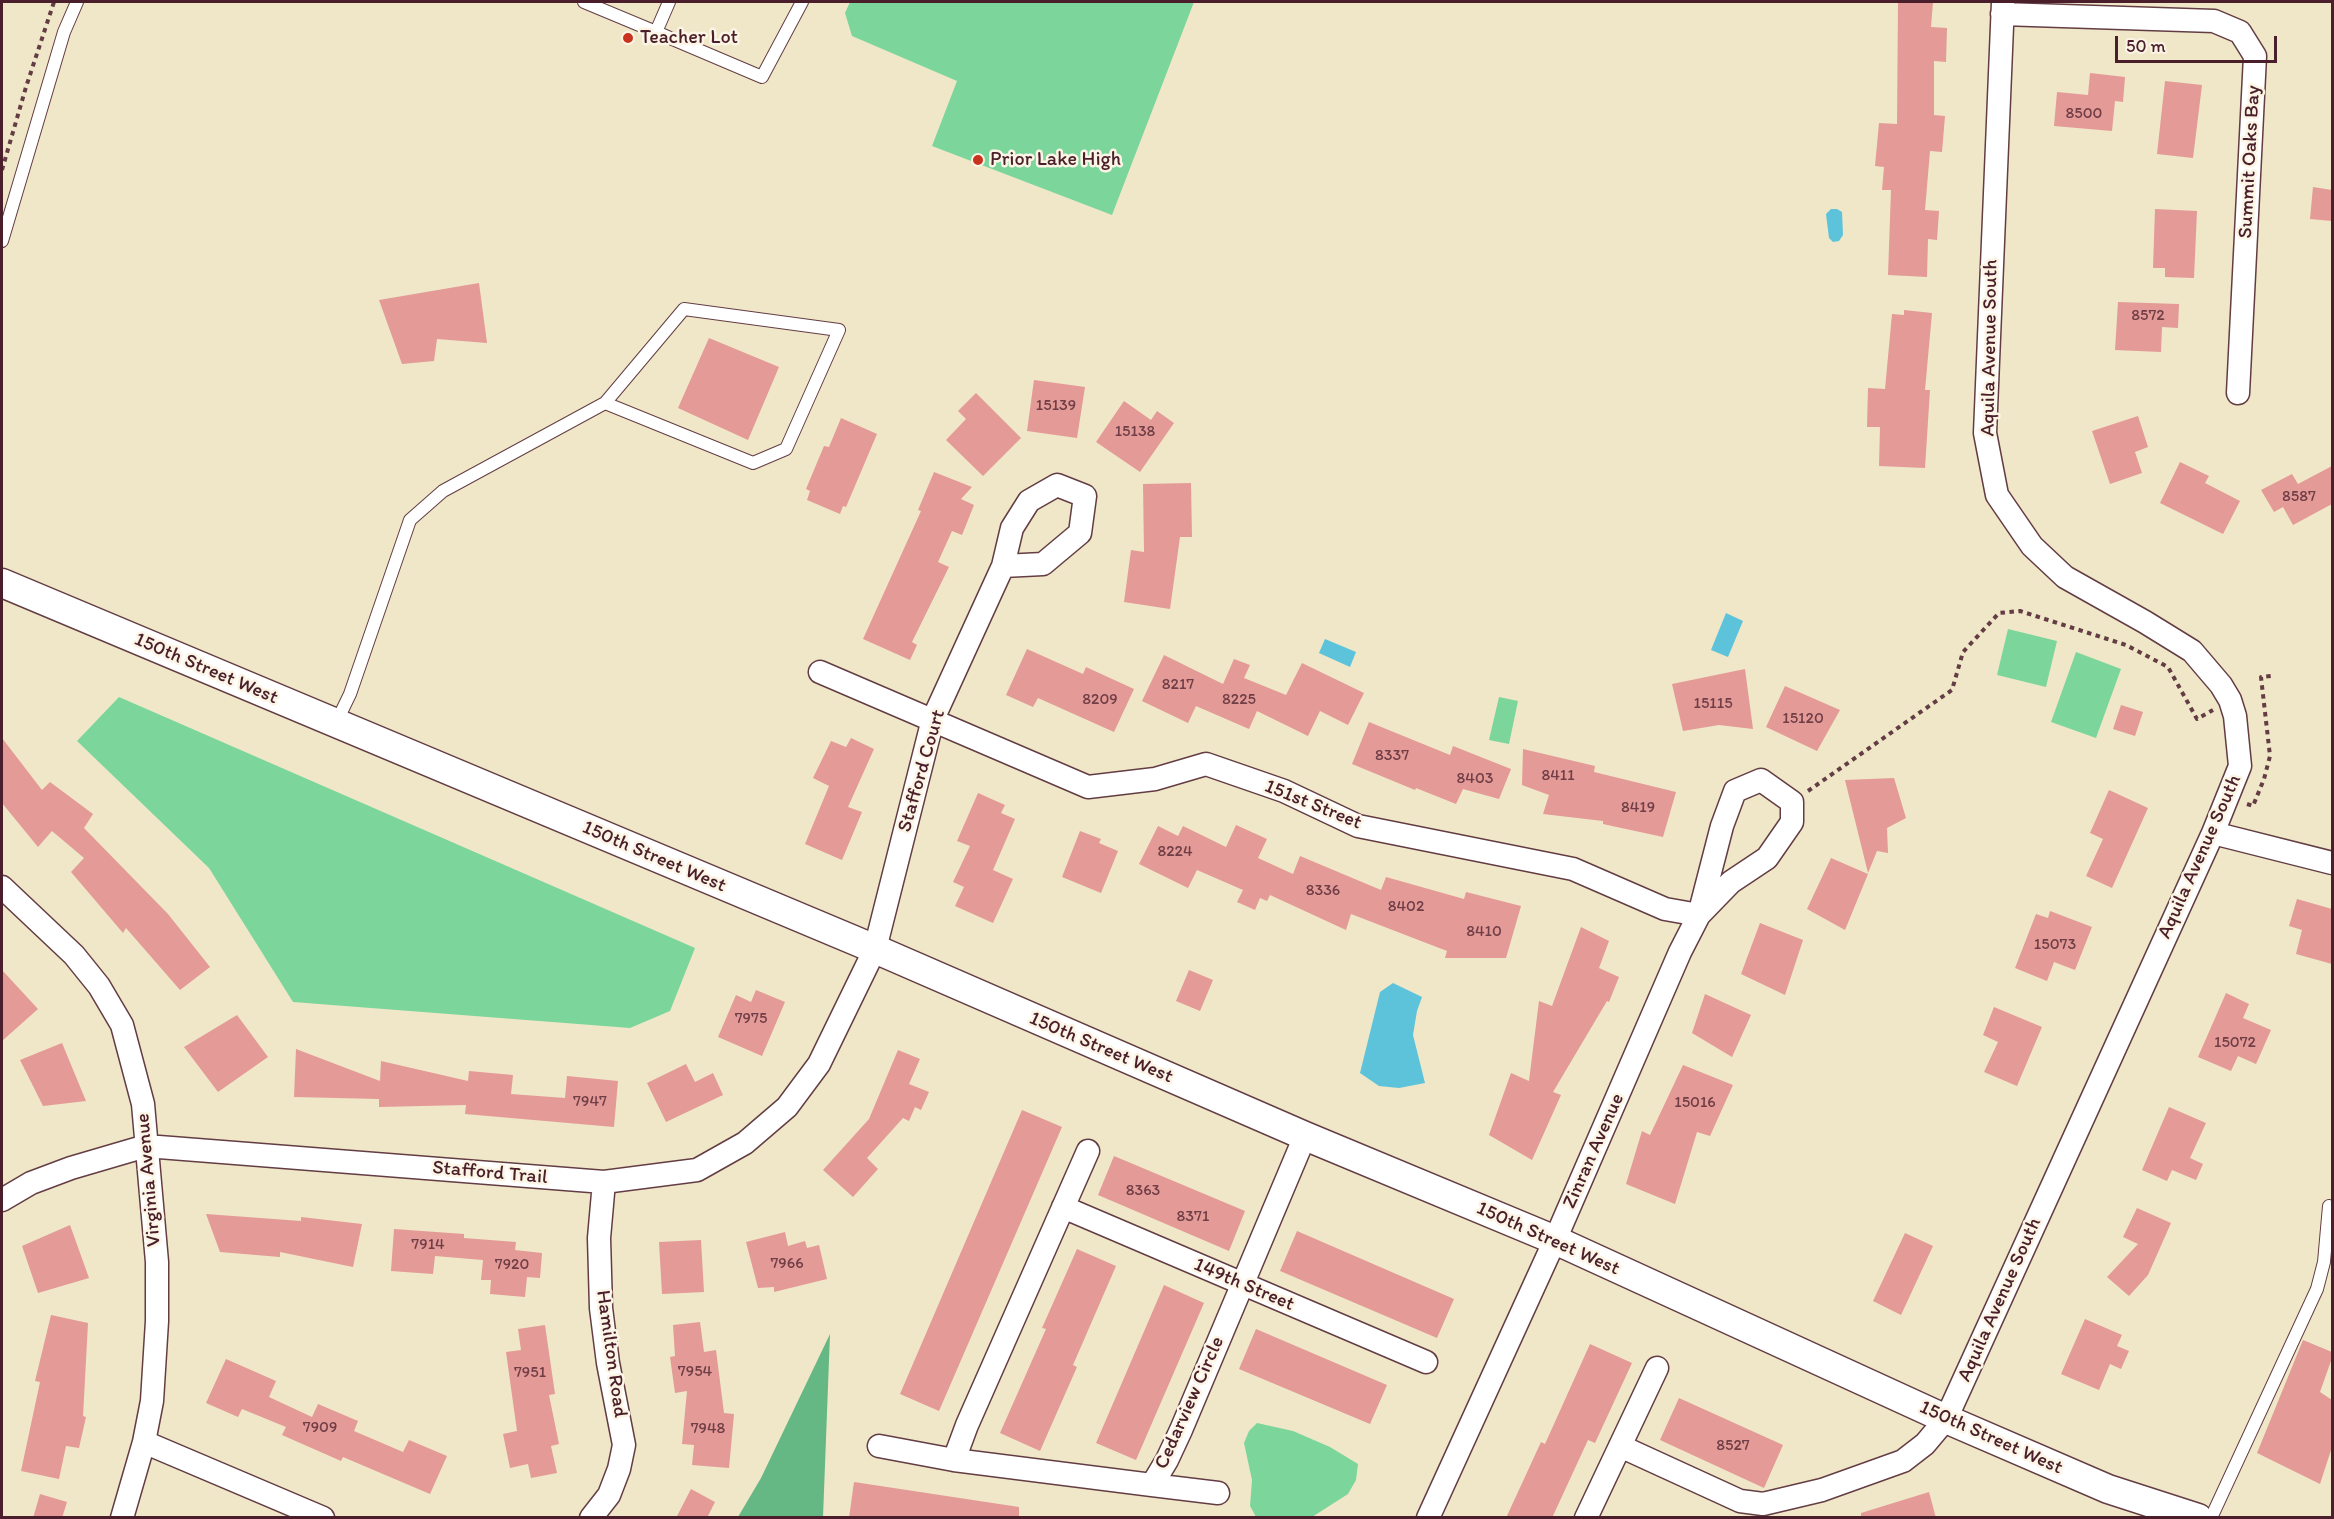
<!DOCTYPE html>
<style>
body{margin:0}
#map{position:relative;width:2334px;height:1519px;overflow:hidden;background:#efe7c8;font-family:Itim,sans-serif}
canvas{display:block}
.frame{position:absolute;inset:0;border:3px solid #4a1f2b;pointer-events:none}
.scale{position:absolute;left:2115px;top:36px;width:162px;height:27px;box-sizing:border-box;border:3px solid #4a1f2b;border-top:0;padding-left:8px;font-size:18px;line-height:21px;white-space:nowrap;color:#4a1f2b;-webkit-text-stroke:4px #fcf5e5;paint-order:stroke}
</style>
<div id="map">
<canvas width="2334" height="1519"></canvas>
<div class="frame"></div>
<div class="scale">50 m</div>
</div>
<script>
const context = document.querySelector('canvas').getContext('2d');
context.lineJoin = 'round';
function fillPath(path, color) {
  context.fillStyle = color;
  context.fill(path, 'evenodd');
}
function shape(rows) {
  const path = new Path2D();
  for (const r of rows) {
    path.moveTo(r[0], r[1]);
    for (let i = 2; i < r.length; i += 2) path.lineTo(r[i], r[i + 1]);
  }
  return path;
}
function stroke(path, color, width, dash) {
  context.strokeStyle = color;
  context.lineWidth = width;
  context.lineCap = dash ? 'butt' : 'round';
  context.setLineDash(dash || []);
  context.stroke(path);
}
function label(font, color, halo, rows, align = 'center') {
  context.font = font + ' Itim,sans-serif';
  context.lineWidth = 5;
  context.setLineDash([]);
  context.textBaseline = 'middle';
  context.strokeStyle = halo;
  context.fillStyle = color;
  for (const [text, x, y, turn = 0] of rows) {
    context.save();
    context.translate(x, y);
    context.rotate((+turn || 0) * Math.PI / 180);
    context.textAlign = isNaN(turn) ? turn : align;
    if (halo) context.strokeText(text, 0, 0);
    context.fillText(text, 0, 0);
    context.restore();
  }
}
fillPath(shape([
 [850,2,1194,2,1112,215,932,146,957,81,852,36,845,13],
 [2008,629,2057,641,2046,687,1997,675],
 [2076,652,2121,669,2096,738,2051,722],
 [119,697,695,948,670,1011,630,1028,293,1002,209,868,77,741],
 [1499,697,1518,701,1509,744,1489,740],
 [1257,1423,1293,1431,1330,1447,1358,1464,1356,1480,1348,1494,1312,1517,1256,1517,1250,1506,1252,1480,1244,1443,1249,1431]
]), '#7cd69c');
fillPath(shape([
 [830,1334,823,1517,738,1517,761,1478]
]), '#65b784');
fillPath(shape([
 [1831,209,1837,209,1842,212,1843,235,1839,241,1833,242,1829,238,1826,214],
 [1726,613,1743,621,1728,657,1711,650],
 [1325,639,1356,652,1350,667,1319,653],
 [1393,983,1422,997,1417,1011,1413,1035,1425,1083,1399,1088,1379,1086,1360,1073,1380,992]
]), '#5dc3db');
fillPath(shape([
 [1898,2,1933,2,1931,27,1947,28,1946,62,1934,61,1934,115,1945,116,1942,152,1930,151,1925,210,1939,211,1937,240,1928,239,1927,277,1888,275,1891,190,1882,190,1884,167,1875,166,1879,123,1897,124],
 [2090,73,2125,77,2123,102,2115,101,2112,131,2054,126,2057,92,2088,95],
 [2165,81,2202,85,2193,158,2157,154],
 [2313,187,2332,190,2332,221,2310,219],
 [2155,209,2197,211,2194,278,2165,277,2165,268,2153,268],
 [479,283,487,343,437,339,434,361,402,364,379,300],
 [2118,302,2179,304,2178,328,2162,327,2161,352,2115,350],
 [1904,310,1932,313,1925,390,1930,390,1925,468,1879,466,1880,427,1867,427,1868,388,1885,389,1892,314,1904,315],
 [709,338,779,367,748,440,678,408],
 [1034,380,1085,387,1077,438,1027,431],
 [976,393,1021,438,983,476,946,440,966,419,958,411],
 [1124,401,1151,420,1157,411,1174,423,1140,472,1096,442],
 [2138,416,2148,447,2135,452,2142,473,2110,484,2092,431],
 [841,418,877,434,846,507,843,506,840,514,807,500,810,491,806,489,824,446,829,447],
 [2180,462,2209,476,2205,483,2240,501,2223,534,2160,503],
 [2332,466,2332,504,2293,525,2283,507,2274,512,2261,490,2292,474,2298,484],
 [934,472,972,487,961,499,974,505,962,535,952,531,938,562,949,567,912,642,917,645,910,660,863,639,921,511,918,510],
 [1191,483,1192,537,1180,537,1170,609,1124,602,1131,550,1144,552,1143,484],
 [1027,649,1083,674,1086,667,1134,689,1114,732,1038,698,1033,707,1006,695],
 [1164,655,1223,684,1234,659,1250,665,1244,678,1286,695,1302,663,1364,693,1348,725,1320,711,1308,736,1257,711,1249,729,1196,706,1188,723,1142,701],
 [1745,669,1753,729,1719,725,1683,731,1672,684],
 [1785,686,1840,710,1817,751,1766,727],
 [2121,705,2143,712,2135,736,2113,729],
 [1369,722,1450,755,1453,746,1511,769,1499,799,1463,789,1456,804,1416,788,1415,790,1352,764],
 [2,738,42,790,50,782,93,814,84,828,168,914,210,967,180,990,126,928,123,933,71,872,84,858,52,831,38,847,2,803],
 [851,738,874,749,848,807,862,812,842,860,805,844,829,786,813,778,831,741,846,747],
 [1523,749,1595,766,1594,772,1676,792,1663,837,1603,824,1603,821,1543,814,1549,795,1522,785],
 [1894,778,1906,818,1887,828,1888,853,1877,851,1868,873,1845,780],
 [2109,790,2148,808,2112,888,2086,876,2103,839,2090,833],
 [978,793,1005,805,1001,813,1015,819,993,870,1013,879,993,923,955,906,964,887,953,882,970,846,957,841],
 [1236,825,1267,839,1258,858,1293,874,1300,856,1381,890,1386,877,1464,899,1466,892,1521,906,1506,958,1445,958,1447,951,1351,914,1346,930,1270,895,1267,901,1260,898,1255,910,1237,902,1243,890,1197,870,1188,888,1139,864,1158,826,1178,836,1183,826,1226,847],
 [1080,831,1101,839,1099,843,1118,851,1101,893,1062,877],
 [1831,858,1868,874,1845,930,1807,909],
 [2297,899,2332,909,2332,964,2296,954,2302,930,2289,926],
 [2050,911,2092,927,2075,970,2054,962,2047,981,2015,968,2036,914,2048,918],
 [1760,923,1803,940,1785,995,1741,974],
 [1581,927,1609,941,1599,968,1619,977,1609,1002,1607,1001,1553,1092,1561,1095,1532,1160,1489,1135,1511,1073,1529,1081,1539,1001,1552,1006],
 [2,970,38,1009,2,1041],
 [1189,970,1213,980,1200,1011,1176,1001],
 [756,990,785,1002,762,1056,718,1037,736,995,751,1002],
 [2226,993,2249,1004,2243,1018,2271,1030,2256,1064,2238,1056,2231,1071,2198,1057],
 [1705,994,1751,1015,1732,1057,1692,1033],
 [1994,1007,2042,1027,2017,1086,1984,1072,1998,1042,1983,1035],
 [237,1015,268,1057,218,1092,184,1047],
 [62,1043,86,1101,43,1106,20,1060],
 [296,1049,380,1081,381,1061,468,1081,469,1071,513,1075,511,1094,565,1098,567,1076,618,1081,614,1127,465,1114,466,1105,379,1107,379,1099,294,1097],
 [898,1050,920,1059,909,1084,929,1092,921,1110,915,1107,909,1121,903,1118,867,1158,878,1169,853,1197,823,1170,869,1119],
 [686,1064,695,1082,713,1073,723,1095,666,1122,647,1083],
 [1683,1065,1733,1085,1710,1136,1697,1132,1675,1204,1626,1184,1642,1131,1650,1135],
 [2169,1107,2206,1123,2190,1158,2203,1164,2196,1180,2172,1170,2167,1181,2142,1170],
 [1022,1110,1062,1127,939,1411,900,1394],
 [1114,1156,1245,1211,1229,1251,1098,1195],
 [2137,1208,2171,1223,2148,1275,2129,1296,2107,1277,2138,1244,2123,1237],
 [206,1214,301,1221,301,1217,362,1224,353,1267,280,1252,280,1257,220,1252],
 [70,1225,89,1278,38,1293,22,1246],
 [394,1229,464,1234,464,1238,516,1242,515,1250,542,1253,540,1278,527,1277,525,1297,490,1294,491,1280,481,1280,483,1260,435,1256,433,1274,391,1271],
 [1297,1231,1454,1299,1437,1338,1280,1271],
 [785,1232,788,1246,805,1241,807,1248,819,1245,827,1279,774,1292,774,1287,758,1288,746,1242],
 [1905,1233,1933,1246,1901,1315,1873,1301],
 [701,1240,704,1292,662,1294,659,1242],
 [1077,1249,1116,1266,1073,1365,1077,1367,1040,1451,1000,1433,1046,1329,1042,1328],
 [1164,1285,1204,1303,1136,1460,1096,1443],
 [51,1315,88,1323,83,1416,86,1417,79,1448,66,1446,59,1479,21,1471,40,1382,35,1381],
 [2085,1319,2122,1335,2117,1346,2129,1351,2121,1369,2110,1364,2099,1390,2061,1374],
 [700,1322,704,1352,716,1350,724,1413,734,1414,729,1468,692,1465,694,1445,682,1444,687,1391,675,1393,670,1357,675,1356,673,1325],
 [545,1325,555,1394,549,1395,559,1444,551,1446,557,1473,531,1478,528,1464,510,1468,503,1434,517,1431,506,1352,521,1350,518,1329],
 [1256,1329,1387,1385,1370,1424,1239,1369],
 [2303,1340,2332,1352,2332,1358,2320,1392,2332,1400,2332,1447,2320,1484,2257,1453],
 [1590,1344,1632,1363,1595,1443,1588,1440,1552,1518,1506,1518,1541,1442,1545,1444],
 [226,1359,276,1381,269,1397,312,1417,318,1404,358,1421,354,1431,403,1452,409,1440,447,1456,430,1494,343,1457,341,1461,282,1435,286,1427,242,1409,238,1417,206,1403],
 [1679,1398,1783,1445,1764,1488,1660,1440],
 [854,1482,1019,1507,1019,1518,849,1518],
 [691,1489,715,1502,707,1518,676,1518],
 [1929,1492,1936,1518,1861,1518,1861,1513],
 [40,1494,67,1502,62,1518,33,1518]
]), '#e49a97');
const service = shape([
 [584,2,656,32,669,2],
 [656,32,762,77,802,2],
 [2,241,64,32,77,2],
 [336,723,350,694,410,520,443,491,605,403,753,463,786,449,839,330,684,309,605,403],
 [2211,1518,2317,1289,2324,1262,2329,1206]
]);
const minor = shape([
 [2002,14,2214,21,2240,32,2255,56,2238,393],
 [820,672,1088,787,1155,779,1206,764,1284,791,1358,826,1573,869,1665,909,1699,915],
 [2213,833,2332,863],
 [2,887,74,955,99,986,122,1025,143,1104,157,1262,157,1321,152,1401,144,1442,122,1518],
 [1088,1151,967,1425,954,1460,1152,1485,1167,1460,1181,1430,1305,1136],
 [2,1200,31,1183,71,1168,146,1146,604,1182,697,1170,745,1143,787,1107,819,1064,875,949,933,719,1003,566,1043,564,1080,533,1085,496,1057,485,1029,501,1012,528,1003,566],
 [1063,1207,1426,1362],
 [144,1442,323,1518],
 [879,1446,954,1460],
 [1620,1446,1740,1501,1763,1504,1822,1490,1903,1461,1925,1444,1946,1419,2213,833,2240,766,2235,716,2230,700,2221,685,2192,651,2145,622,2065,577,2032,546,1997,495,1985,433,2003,2],
 [1152,1485,1218,1493],
 [591,1518,609,1495,619,1469,624,1445,608,1363,601,1308,599,1238,604,1182],
 [1428,1518,1555,1240,1680,952,1699,915,1722,826,1735,791,1761,780,1792,802,1792,822,1767,858,1731,882,1699,915],
 [1586,1518,1657,1368]
]);
const tertiary = shape([
 [2,583,875,949,1305,1136,1555,1240,1946,1419,2108,1489,2198,1518]
]);
stroke(service, '#633d43', 14);
stroke(minor, '#633d43', 25);
stroke(tertiary, '#633d43', 31);
stroke(shape([
 [2,170,26,87,54,2],
 [1808,791,1952,690,1963,652,1999,613,2020,611,2126,645,2168,667,2197,719,2213,710],
 [2247,804,2253,806,2264,779,2270,756,2261,677,2271,676]
]), '#633d43', 4, [4.5, 4.5]);
stroke(service, '#fff', 12);
stroke(minor, '#fff', 22);
stroke(tertiary, '#fff', 28);
for (const [x, y, r, color] of [
 [628,38,6,"#c8321e"],
 [978,160,6,"#c8321e"]
]) {
  const dot = new Path2D();
  dot.arc(x, y, r, 0, 2 * Math.PI);
  context.fillStyle = color;
  context.fill(dot);
  stroke(dot, '#fcf5e5', 2);
}
label('16px', '#703e46', null, [
 ["8500",2084,114],
 ["8572",2148,316],
 ["15139",1056,406],
 ["15138",1135,432],
 ["8587",2299,497],
 ["8217",1178,685],
 ["8209",1100,700],
 ["8225",1239,700],
 ["15115",1713,704],
 ["15120",1803,719],
 ["8337",1392,756],
 ["8411",1558,776],
 ["8403",1475,779],
 ["8419",1638,808],
 ["8224",1175,852],
 ["8336",1323,891],
 ["8402",1406,907],
 ["8410",1484,932],
 ["15073",2055,945],
 ["7975",751,1019],
 ["15072",2235,1043],
 ["7947",590,1102],
 ["15016",1695,1103],
 ["8363",1143,1191],
 ["8371",1193,1217],
 ["7914",428,1245],
 ["7966",787,1264],
 ["7920",512,1265],
 ["7954",695,1372],
 ["7951",530,1373],
 ["7909",320,1428],
 ["7948",708,1429],
 ["8527",1733,1446]
]);
label('20px', '#4a1f2b', '#fcf5e5', [
 ["Teacher Lot",640,38],
 ["Prior Lake High",990,160]
], 'left');
label('20px', '#4a1f2b', '#fcf5e5', [
 ["Summit Oaks Bay",2250,162,-87],
 ["Aquila Avenue South",1990,348,-89],
 ["150th Street West",206,669,23],
 ["Stafford Court",922,771,-74],
 ["151st Street",1313,805,22],
 ["150th Street West",654,857,23],
 ["Aquila Avenue South",2200,857,-66],
 ["150th Street West",1101,1048,23],
 ["Zinran Avenue",1594,1151,-66],
 ["Stafford Trail",490,1173,5],
 ["Virginia Avenue",149,1180,-95],
 ["150th Street West",1548,1239,24],
 ["149th Street",1244,1285,23],
 ["Aquila Avenue South",2000,1300,-66],
 ["Hamilton Road",611,1354,82],
 ["Cedarview Circle",1190,1403,-66],
 ["150th Street West",1991,1438,24]
]);
</script>
